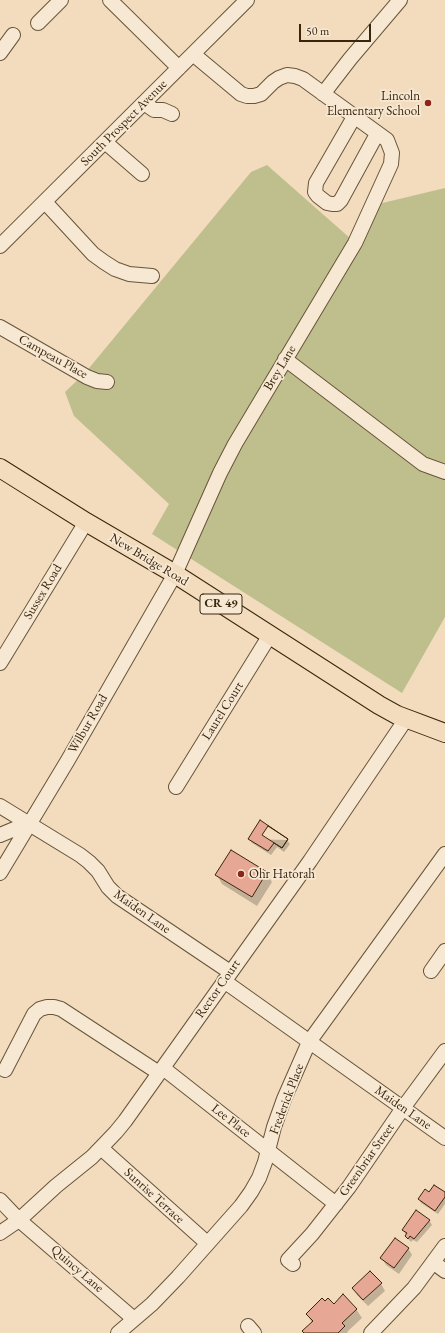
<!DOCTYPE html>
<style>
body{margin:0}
#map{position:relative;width:445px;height:1333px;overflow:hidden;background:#f2dcbd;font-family:"EB Garamond",serif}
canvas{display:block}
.scale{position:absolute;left:299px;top:24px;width:72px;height:18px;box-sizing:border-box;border:2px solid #3a260d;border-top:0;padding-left:5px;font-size:12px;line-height:14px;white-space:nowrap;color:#3a260d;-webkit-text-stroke:3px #f7e8d4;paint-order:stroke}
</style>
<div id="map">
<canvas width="445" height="1333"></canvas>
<div class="scale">50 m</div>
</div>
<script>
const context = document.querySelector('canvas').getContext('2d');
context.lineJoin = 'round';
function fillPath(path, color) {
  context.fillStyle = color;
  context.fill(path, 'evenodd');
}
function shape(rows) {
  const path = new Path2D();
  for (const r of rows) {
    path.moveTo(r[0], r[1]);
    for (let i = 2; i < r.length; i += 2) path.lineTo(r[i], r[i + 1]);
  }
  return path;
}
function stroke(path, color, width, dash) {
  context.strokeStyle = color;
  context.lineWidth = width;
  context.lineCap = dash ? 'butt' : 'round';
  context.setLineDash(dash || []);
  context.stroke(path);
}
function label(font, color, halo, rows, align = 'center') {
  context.font = font + ' "EB Garamond",serif';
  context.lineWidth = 3.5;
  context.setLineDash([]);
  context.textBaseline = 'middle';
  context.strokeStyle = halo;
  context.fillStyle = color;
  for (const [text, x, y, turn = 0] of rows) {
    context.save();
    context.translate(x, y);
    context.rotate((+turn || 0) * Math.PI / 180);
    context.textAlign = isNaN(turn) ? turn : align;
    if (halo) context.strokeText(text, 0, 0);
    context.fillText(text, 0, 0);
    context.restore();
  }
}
fillPath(shape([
 [267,165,351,239,370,206,445,188,445,617,402,693,152,534,169,504,74,416,65,392,85,373,251,172]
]), '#bfbf8e');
fillPath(shape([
 [249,839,287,840,290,844,284,852,277,847,271,855,252,843],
 [231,852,266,873,272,882,257,906,222,884,217,875],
 [430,1194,445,1194,445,1204,438,1214,421,1203,419,1199],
 [429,1220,432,1225,417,1242,413,1240,411,1242,409,1240,403,1230],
 [408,1248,412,1255,399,1274,386,1265,382,1258],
 [370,1272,381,1284,385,1291,368,1306,357,1295,353,1288],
 [325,1302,356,1309,362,1318,347,1332,348,1333,304,1333,312,1323,307,1314]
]), '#0003');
const building = shape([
 [260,820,288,839,282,848,274,843,268,851,248,839,260,820],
 [268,826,288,839,282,848,262,835,268,826],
 [231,850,267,872,252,897,215,875,231,850],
 [434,1185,445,1192,445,1197,435,1211,418,1199,425,1189,429,1192,434,1185],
 [416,1210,430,1220,414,1239,410,1236,408,1239,405,1236,407,1233,402,1230,416,1210],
 [395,1238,409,1248,394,1268,380,1258,395,1238],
 [370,1271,382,1283,363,1300,352,1288,370,1271],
 [343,1294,357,1309,342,1323,345,1326,338,1333,304,1333,302,1331,313,1321,306,1314,322,1298,325,1301,328,1298,334,1304,343,1294]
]);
fillPath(building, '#e6a795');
stroke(building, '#3a260d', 1);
const minor = shape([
 [110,0,179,68],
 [38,23,61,0],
 [0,53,13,35],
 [323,94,350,59,400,0],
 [144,103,154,110,163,110,172,114],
 [354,117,316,183,315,192,318,196,327,203,332,204,337,204,341,200,377,134],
 [105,142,142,174],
 [45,202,93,254,104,262,115,269,129,274,152,276],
 [0,246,247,0],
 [0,327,87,377,97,381,107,382],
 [285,359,423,464,445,472],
 [0,663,86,522],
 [176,787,270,635],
 [0,806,80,855,89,862,98,871,108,887,117,896,230,972],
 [0,835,29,823],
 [0,873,68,760,175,574,220,473,235,444,355,243,391,164,392,153,387,140,303,79,295,76,287,75,279,78,273,82,261,94,254,96,247,96,241,94,193,54],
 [431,971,445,951],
 [224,981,445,1138],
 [163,1068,336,1204],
 [5,1070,34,1014,40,1009,47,1007,54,1007,61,1009,159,1073],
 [101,1148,207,1243],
 [0,1200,19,1220,134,1319],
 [0,1233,19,1220,56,1186,92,1157,116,1132,125,1121,310,861,406,719],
 [433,1262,445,1271],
 [293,1264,288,1260,312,1234,349,1187,403,1108,445,1051],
 [248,1326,254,1333],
 [118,1333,152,1304,178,1277,241,1206,251,1192,259,1178,265,1162,274,1127,284,1099,309,1042,445,854],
 [371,1333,414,1288,445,1246]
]);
const major = shape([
 [0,468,86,522,175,574,379,705,397,715,445,733]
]);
stroke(minor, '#685439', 16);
stroke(major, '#3a260d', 20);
stroke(minor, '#f7e8d4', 14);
stroke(major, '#f2dcbd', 18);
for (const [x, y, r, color] of [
 [428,103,4,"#8f2418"],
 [241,874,4,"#8f2418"]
]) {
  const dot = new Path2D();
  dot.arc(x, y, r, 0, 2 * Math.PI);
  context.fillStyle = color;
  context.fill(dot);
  stroke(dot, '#f7e8d4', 1.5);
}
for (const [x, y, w] of [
 [221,604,42]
]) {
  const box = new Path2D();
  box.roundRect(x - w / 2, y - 10, w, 20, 3);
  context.fillStyle = '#f7e8d4';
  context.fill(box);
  stroke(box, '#3a260d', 1);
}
label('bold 12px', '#3a260d', null, [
 ["CR 49",221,604]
]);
label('13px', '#3a260d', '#f7e8d4', [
 ["Lincoln",420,96],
 ["Elementary School",420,111],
 ["Ohr Hatorah",249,874,"left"]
], 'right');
label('13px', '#3a260d', '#f7e8d4', [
 ["South Prospect Avenue",124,123,-45],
 ["Campeau Place",53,357,29],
 ["Brey Lane",280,368,-59],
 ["New Bridge Road",149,560,31],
 ["Sussex Road",43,592,-59],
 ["Laurel Court",223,711,-58],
 ["Wilbur Road",88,724,-60],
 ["Maiden Lane",142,912,35],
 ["Rector Court",218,989,-55],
 ["Frederick Place",287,1099,-69],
 ["Maiden Lane",403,1108,35],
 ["Lee Place",231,1121,38],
 ["Greenbriar Street",367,1160,-55],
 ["Sunrise Terrace",154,1196,42],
 ["Quincy Lane",77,1269,41]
]);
</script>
